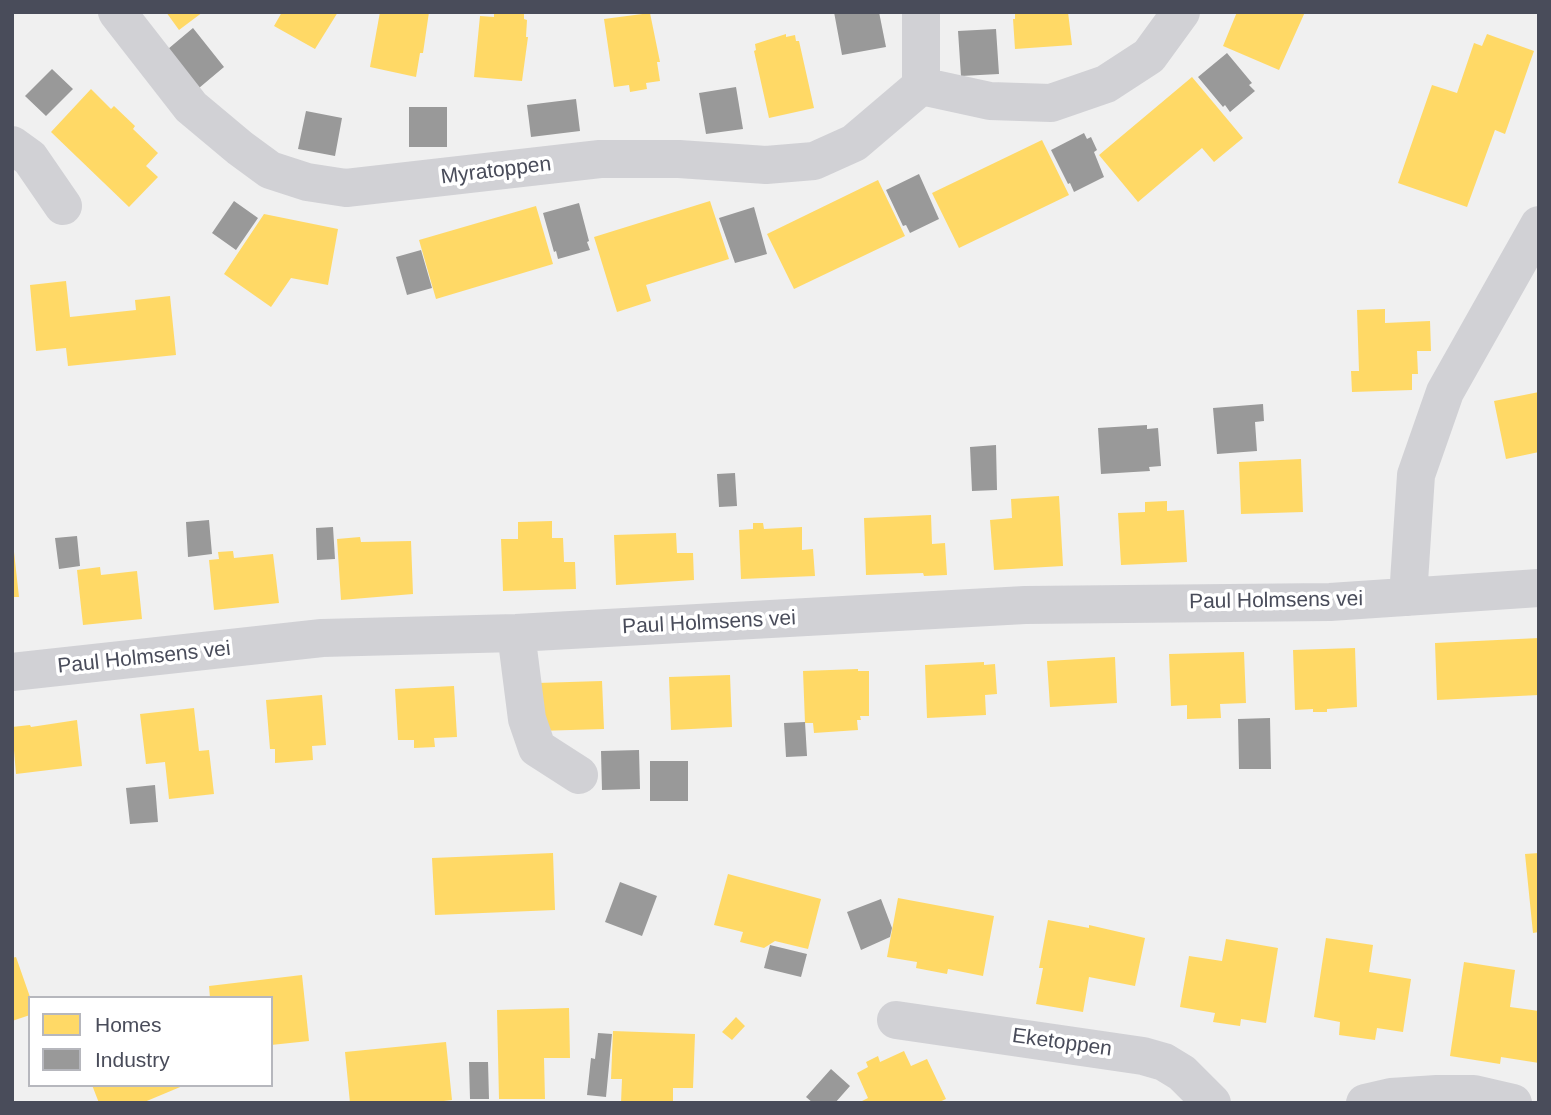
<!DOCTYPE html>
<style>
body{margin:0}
#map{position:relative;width:1551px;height:1115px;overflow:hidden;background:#f0f0f0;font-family:Arial,sans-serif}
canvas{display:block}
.frame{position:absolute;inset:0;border:14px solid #494c5a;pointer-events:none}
.legend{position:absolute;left:28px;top:996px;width:245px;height:91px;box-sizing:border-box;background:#fff;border:2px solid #b6b7bd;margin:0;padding:9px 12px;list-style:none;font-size:21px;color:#494c5a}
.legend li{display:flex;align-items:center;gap:14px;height:35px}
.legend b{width:35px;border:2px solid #b6b7bd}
</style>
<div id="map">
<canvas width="1551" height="1115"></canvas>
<div class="frame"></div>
<ul class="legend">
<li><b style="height:19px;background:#ffd966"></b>Homes</li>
<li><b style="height:19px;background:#999"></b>Industry</li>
</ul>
</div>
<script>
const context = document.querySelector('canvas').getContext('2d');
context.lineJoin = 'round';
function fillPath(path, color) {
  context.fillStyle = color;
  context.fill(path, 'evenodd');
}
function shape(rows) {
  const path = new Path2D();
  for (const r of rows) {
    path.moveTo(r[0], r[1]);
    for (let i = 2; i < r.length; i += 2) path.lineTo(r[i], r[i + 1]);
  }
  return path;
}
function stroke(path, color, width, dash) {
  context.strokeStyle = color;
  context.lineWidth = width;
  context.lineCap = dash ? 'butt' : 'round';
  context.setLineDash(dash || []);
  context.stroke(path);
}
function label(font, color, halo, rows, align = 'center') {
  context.font = font + ' Arial,sans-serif';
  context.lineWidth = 7;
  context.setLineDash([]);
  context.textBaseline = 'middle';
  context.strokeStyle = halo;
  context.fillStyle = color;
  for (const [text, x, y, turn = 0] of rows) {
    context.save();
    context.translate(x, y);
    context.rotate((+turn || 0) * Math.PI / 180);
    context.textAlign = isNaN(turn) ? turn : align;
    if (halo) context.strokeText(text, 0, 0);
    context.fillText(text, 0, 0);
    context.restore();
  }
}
fillPath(shape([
 [166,12,203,12,179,30],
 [282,12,338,12,315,49,274,26],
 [380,12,429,12,423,53,420,53,416,77,370,67],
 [494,12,524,12,524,19,527,20,526,37,528,37,522,81,474,77,480,16,494,17],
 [1015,12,1068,12,1072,45,1015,49,1013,19,1015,19],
 [1237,12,1305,12,1279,70,1223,46],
 [650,13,660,62,657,62,660,81,646,83,647,89,630,92,629,85,614,87,604,19],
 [786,34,786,37,795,35,796,41,799,41,814,108,769,118,754,51,756,50,755,44],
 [1487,34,1534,51,1505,134,1495,130,1467,207,1398,183,1432,85,1457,93,1474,43,1482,46],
 [1192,77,1243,138,1214,162,1202,148,1138,202,1099,155],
 [91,89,111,109,114,106,135,126,133,129,158,153,146,166,158,177,129,207,51,132],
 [1042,140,1069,195,959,248,932,193],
 [878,180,905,236,794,289,767,234],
 [710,201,729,259,646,285,651,301,617,312,594,237],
 [536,206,553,264,436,299,419,240],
 [264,214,338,229,328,285,291,278,271,307,224,274],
 [66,281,70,317,136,310,135,300,170,296,176,355,68,366,66,348,36,351,30,285],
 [1385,309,1385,323,1430,321,1431,351,1417,351,1418,374,1412,374,1412,390,1352,392,1351,371,1359,371,1357,310],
 [1539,392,1539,452,1506,459,1494,401],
 [1301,459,1303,512,1241,514,1239,462],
 [1059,496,1063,566,994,570,990,520,1012,518,1011,499],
 [1167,501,1167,511,1184,510,1187,562,1121,565,1118,513,1145,512,1145,502],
 [931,515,932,544,945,543,947,575,924,576,923,573,866,575,864,518],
 [552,521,552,538,563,538,564,562,575,562,576,589,503,591,501,539,518,539,518,522],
 [753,523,763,523,764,529,802,527,802,550,813,549,815,576,741,579,739,530,753,529],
 [676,533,677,553,693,553,694,580,616,585,614,535],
 [360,537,361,542,411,541,413,594,341,600,337,539],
 [233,551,234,558,273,554,279,603,214,610,209,560,219,559,218,552],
 [12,552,14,552,19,597,12,597],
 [100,567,101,575,137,571,142,619,83,625,77,570],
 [1539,638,1539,695,1437,700,1435,643],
 [1355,648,1357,707,1327,709,1327,712,1313,712,1313,709,1295,710,1293,650],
 [1244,652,1246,703,1220,704,1221,718,1187,719,1187,705,1171,706,1169,654],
 [1115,657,1117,703,1050,707,1047,661],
 [984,662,984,665,995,664,997,694,985,695,986,715,927,718,925,665],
 [858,669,858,671,869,671,869,716,860,716,861,720,857,720,858,730,814,733,813,723,805,723,803,671],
 [730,675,732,727,671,730,669,677],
 [602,681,604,729,538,731,537,683],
 [454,686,457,737,434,738,435,747,414,748,414,740,398,740,395,689],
 [322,695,326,745,312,746,313,760,275,763,275,749,270,749,266,700],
 [194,708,199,751,209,750,214,794,169,799,165,762,146,764,140,714],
 [77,720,82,766,16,774,12,727,30,725,31,727],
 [553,853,555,910,435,915,432,858],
 [1539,853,1539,932,1533,933,1525,854],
 [728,874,821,899,808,949,775,941,764,948,740,942,743,932,714,925],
 [898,898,994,916,983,976,948,969,947,974,916,968,917,962,887,957],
 [1048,920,1089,928,1089,925,1145,938,1135,986,1089,977,1083,1012,1036,1004,1043,968,1039,968],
 [1326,938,1373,945,1369,972,1411,979,1403,1032,1377,1028,1375,1040,1339,1035,1340,1022,1314,1017],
 [1226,939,1278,948,1266,1023,1241,1019,1240,1026,1213,1022,1215,1013,1180,1007,1189,956,1222,961],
 [16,957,30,997,30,1015,12,1021,12,958],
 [1464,962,1515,970,1510,1007,1539,1011,1539,1063,1501,1057,1500,1064,1450,1056],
 [302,975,309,1041,271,1045,271,998,210,998,209,986],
 [569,1008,570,1058,544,1058,545,1099,499,1099,497,1010],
 [736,1017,745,1026,732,1040,722,1032],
 [613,1031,695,1034,693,1088,673,1088,673,1103,621,1103,622,1079,611,1079],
 [446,1042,452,1100,428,1103,350,1103,345,1052],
 [904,1051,911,1066,927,1059,946,1099,937,1103,858,1103,868,1098,857,1073,868,1067,866,1062,878,1056,880,1062],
 [92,1085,185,1085,142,1103,99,1103]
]), '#ffd966');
fillPath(shape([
 [834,12,879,12,886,47,842,55],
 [193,28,224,67,199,88,168,49],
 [996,29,999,74,961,76,958,31],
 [1227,53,1252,83,1249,85,1255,91,1230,112,1225,105,1223,107,1198,77],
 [52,69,73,89,46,116,25,96],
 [736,87,743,129,706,134,699,93],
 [576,99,580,131,531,137,527,105],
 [409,107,447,107,447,147,409,147],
 [306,111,342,118,335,156,298,149],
 [1084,133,1087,139,1091,137,1097,150,1094,152,1104,177,1074,192,1070,183,1068,184,1051,150],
 [919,174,939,219,910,233,906,225,903,226,886,190],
 [234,201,258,218,236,250,212,233],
 [579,203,589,241,587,242,590,250,558,259,556,251,554,252,543,213],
 [754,207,767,254,735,263,719,218],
 [421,250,432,288,407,295,396,257],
 [1263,404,1264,421,1255,422,1257,451,1217,454,1213,408],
 [1147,425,1147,429,1158,428,1161,466,1149,467,1150,471,1101,474,1098,428],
 [996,445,997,490,972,491,970,447],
 [735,473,737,506,719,507,717,474],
 [209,520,212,554,188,557,186,522],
 [333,527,335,559,317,560,316,528],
 [77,536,80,566,59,569,55,538],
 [1270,718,1271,769,1239,769,1238,719],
 [805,722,807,756,786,757,784,723],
 [639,750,640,789,602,790,601,751],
 [650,761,688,761,688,801,650,801],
 [155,785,158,822,130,824,126,788],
 [620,882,657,896,642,936,605,922],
 [881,899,892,928,890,937,861,950,847,912],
 [770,945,807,954,801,977,764,968],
 [598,1033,612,1034,606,1097,587,1095,591,1058,595,1059],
 [469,1062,488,1062,489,1099,470,1099],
 [831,1069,850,1086,835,1103,813,1103,806,1097]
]), '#999');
stroke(shape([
 [117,12,191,107,240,148,270,170,307,182,346,188,600,159,679,159,766,165,814,161,854,143,921,86],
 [921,12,921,86],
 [921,86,990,101,1051,103,1106,84,1149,56,1181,12],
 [12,145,30,158,63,206],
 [1408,597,1416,475,1445,392,1539,225],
 [516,633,527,719,537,748,579,775],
 [12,672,322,638,516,633,1025,605,1330,602,1539,588],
 [896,1020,1143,1056,1164,1062,1182,1073,1212,1103],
 [1365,1103,1391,1097,1437,1094,1474,1094,1513,1103]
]), '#d1d1d5', 38);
label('21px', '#494c5a', '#fff', [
 ["Myratoppen",496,171,-7],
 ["Paul Holmsens vei",1276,601,-1],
 ["Paul Holmsens vei",709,623,-3],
 ["Paul Holmsens vei",144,658,-6],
 ["Eketoppen",1062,1043,8]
]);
</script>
